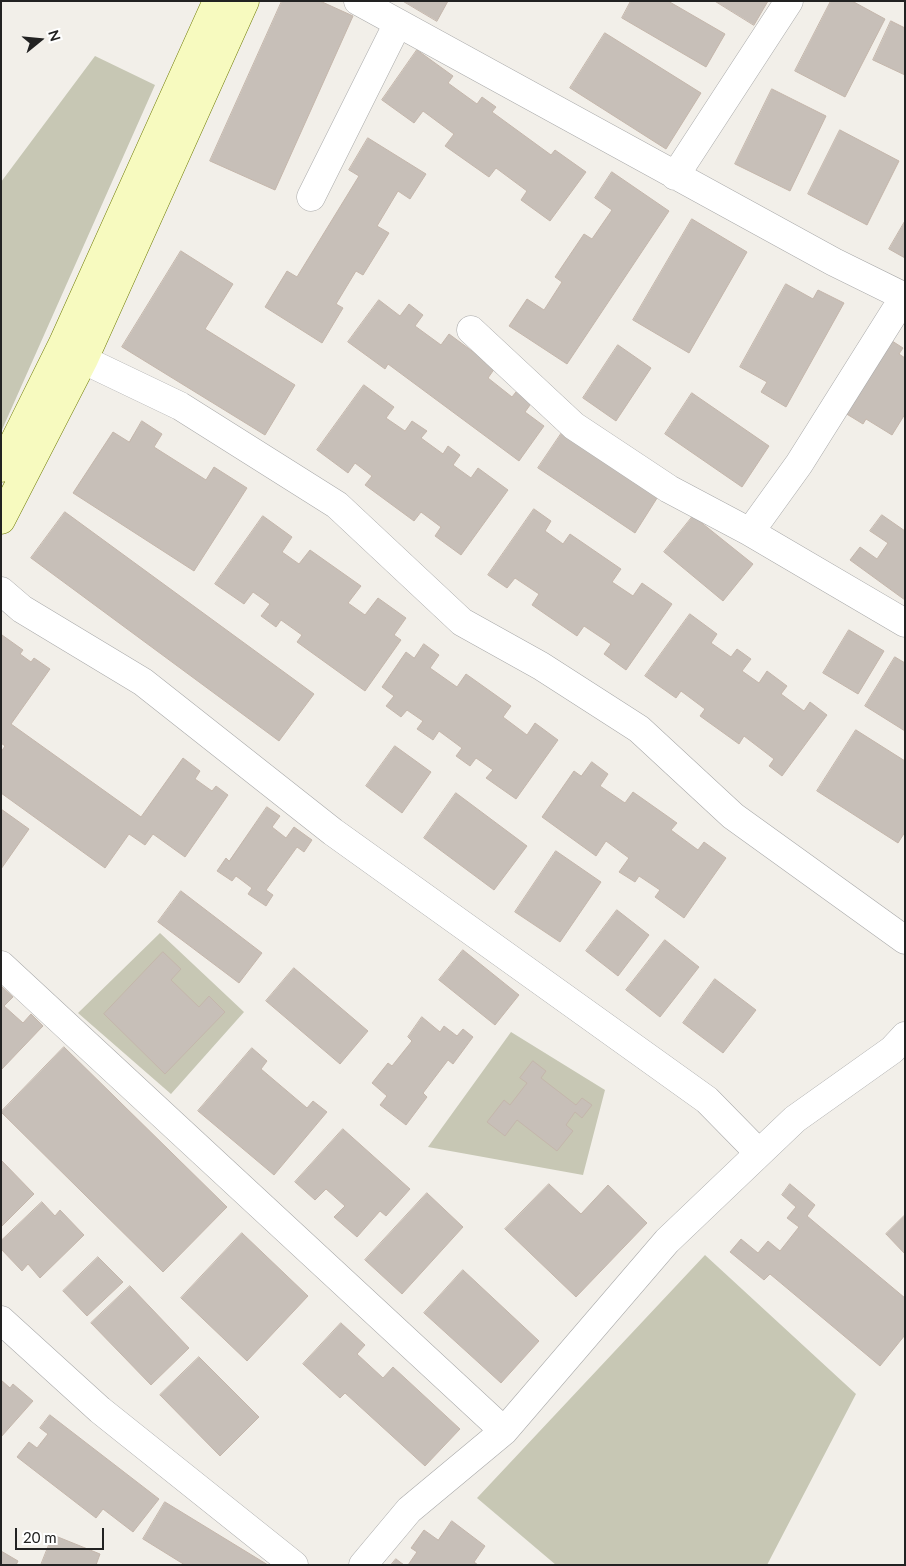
<!DOCTYPE html>
<html>
<head>
<meta charset="utf-8">
<style>
  body { margin:0 }
  #map { position:relative; width:906px; height:1566px; overflow:hidden; background:#f2efe9; font-family:Lato,sans-serif }
  canvas { display:block }
  .frame { position:absolute; inset:0; border:2px solid #222; pointer-events:none }
  .north { position:absolute; left:15px; top:15px; width:50px; height:50px; -webkit-text-stroke:4px #fff; paint-order:stroke; rotate:73deg; font-size:14px; font-weight:700; line-height:20px; text-align:center; color:#222 }
  .north::after { content:''; display:block; margin:auto; width:18px; height:22px; background:#222; clip-path:polygon(50% 0,100% 100%,50% 72%,0 100%) }
  .scale { position:absolute; left:15px; top:1528px; width:89px; height:22px; box-sizing:border-box; border:2px solid #222; border-top:0; padding-left:6px; font-size:15px; line-height:18px; white-space:nowrap; color:#222; -webkit-text-stroke:4px #fff; paint-order:stroke }
</style>
</head>
<body>
<div id="map">
<canvas width="906" height="1566"></canvas>
<div class="frame"></div>
<div class="north">N</div>
<div class="scale">20 m</div>
</div>
<script>
const context = document.querySelector('canvas').getContext('2d');
context.lineJoin = 'round';
function fill(path, color) {
  context.fillStyle = color;
  context.fill(path, 'evenodd');
}
function stroke(path, color, width, dash) {
  context.strokeStyle = color;
  context.lineWidth = width;
  context.lineCap = dash ? 'butt' : 'round';
  context.setLineDash(dash || []);
  context.stroke(path);
}
fill(new Path2D(`
  M95,56L155,85L1,432V182Z
  M160,933L244,1012L171,1094L78,1013Z
  M511,1032L605,1090L583,1175L428,1147Z
  M705,1255L856,1394L767,1565H556L477,1498Z`), '#c7c7b4');
const building = new Path2D(`
  M282,1H320L353,16L275,190L210,161Z
  M403,1H448L437,21Z
  M631,1H668L725,34L706,67L622,18Z
  M715,1H768L754,25Z
  M831,1H852L885,19L845,97L795,71Z
  M891,21L905,28V75L873,60Z
  M605,33L701,93L666,149L570,88Z
  M417,50L453,76L448,83L477,104L482,97L496,107L492,112L551,155L555,150L586,172L550,221L521,200L527,191L496,168L489,177L445,146L454,134L423,111L414,123L382,100Z
  M772,89L826,116L790,191L735,164Z
  M840,130L899,161L867,225L808,194Z
  M368,138L426,174L410,199L398,191L377,226L389,233L363,275L356,271L336,304L343,308L322,343L265,307L287,271L297,277L359,176L349,170Z
  M612,172L669,211L567,364L509,326L527,299L544,310L562,282L555,277L584,234L592,239L612,210L595,198Z
  M692,219L747,252L689,353L633,320Z
  M905,221V258L889,249Z
  M181,251L233,284L205,329L295,385L265,435L122,347Z
  M786,284L813,299L818,290L844,303L786,407L761,392L767,382L740,367Z
  M379,300L400,316L409,304L423,315L415,326L441,345L449,334L495,368L488,378L512,397L523,383L538,394L525,412L544,426L519,461L388,364L385,369L348,342Z
  M889,339L903,348L899,354L905,358V414L892,435L866,419L863,424L845,413Z
  M618,345L651,368L616,421L583,398Z
  M364,385L394,407L386,418L405,431L412,421L427,431L421,438L443,454L448,446L460,455L453,465L471,478L478,468L508,490L461,555L435,536L441,527L421,512L414,521L365,485L372,476L355,463L348,473L317,450Z
  M692,393L769,446L742,487L665,434Z
  M142,421L162,434L154,447L206,480L214,467L247,488L194,571L73,493L113,432L129,442Z
  M563,431L659,495L635,533L538,468Z
  M534,509L551,521L545,531L563,544L570,534L621,569L612,582L633,596L642,583L672,604L626,670L604,654L611,644L584,626L577,636L532,605L539,594L515,578L507,588L488,575Z
  M65,512L314,694L279,741L31,558Z
  M882,515L905,531V600L850,560L860,547L877,559L888,543L870,531Z
  M263,516L292,537L282,552L299,564L310,550L361,586L348,603L365,615L378,598L406,618L394,635L401,640L365,691L297,642L302,635L281,620L276,627L261,616L270,604L253,592L244,604L215,584Z
  M693,516L753,564L723,601L664,552Z
  M690,614L717,634L711,643L731,657L737,649L751,659L742,671L759,683L767,671L787,686L781,694L804,711L810,702L827,715L782,776L769,766L774,759L744,736L739,744L700,716L705,709L681,691L676,698L645,676Z
  M849,630L884,651L858,694L823,673Z
  M2,635L23,650L20,654L31,662L34,658L50,669L11,724L141,817L183,758L200,771L195,779L212,791L216,786L228,795L185,857L153,834L145,845L129,834L105,868L1,793V752L5,746L1,743Z
  M424,644L439,655L430,668L457,687L466,674L511,706L503,717L527,735L535,723L558,740L516,799L486,778L493,770L476,758L470,766L456,756L462,748L439,731L433,740L417,729L423,721L407,710L401,717L386,706L394,696L382,687L406,652L414,658Z
  M895,657L905,663V731L865,706Z
  M856,730L905,761V832L898,843L817,791Z
  M395,746L431,772L402,813L366,786Z
  M592,762L608,774L600,786L625,803L633,792L677,823L671,830L698,850L704,842L726,858L684,918L655,897L660,890L639,876L635,882L619,872L629,858L606,841L596,856L542,817L574,771L581,776Z
  M456,793L527,846L494,890L424,838Z
  M267,807L280,816L272,827L286,838L294,827L312,840L304,852L297,847L266,890L273,895L266,906L248,894L252,888L236,876L232,881L217,871L226,858L229,861Z
  M1,809L29,829L1,869Z
  M556,851L601,882L560,942L515,912Z
  M181,891L262,953L239,983L158,922Z
  M617,910L649,935L618,976L586,951Z
  M665,940L699,967L660,1017L626,990Z
  M463,950L519,995L495,1025L439,980Z
  M163,952L181,969L171,980L199,1007L209,996L225,1012L165,1074L104,1014Z
  M294,968L368,1031L340,1064L266,1001Z
  M715,979L756,1010L723,1053L683,1023Z
  M1,986L13,997L4,1006L23,1023L31,1014L43,1026L1,1070Z
  M422,1017L440,1032L444,1026L457,1036L463,1029L473,1037L453,1064L448,1060L423,1093L427,1097L406,1125L380,1105L387,1096L372,1083L388,1063L392,1066L412,1041L408,1037Z
  M64,1047L227,1207L163,1272L1,1112Z
  M252,1048L267,1061L261,1069L307,1108L313,1101L327,1112L274,1175L198,1111Z
  M533,1061L546,1071L541,1078L576,1105L582,1098L592,1105L582,1118L575,1112L566,1125L573,1131L557,1151L517,1120L505,1136L487,1122L504,1100L510,1105L527,1083L520,1078Z
  M343,1129L410,1189L386,1216L380,1211L357,1237L334,1217L345,1206L326,1189L315,1200L295,1182Z
  M1,1160L34,1194L1,1227Z
  M549,1184L581,1214L608,1185L647,1223L576,1297L505,1229Z
  M790,1184L815,1205L807,1216L905,1298V1335L880,1366L770,1274L764,1280L730,1252L741,1239L758,1253L768,1241L780,1251L799,1227L787,1218L796,1207L782,1195Z
  M427,1193L463,1227L402,1294L365,1260Z
  M42,1202L55,1216L60,1210L84,1235L40,1278L28,1264L22,1271L1,1249V1241Z
  M905,1215V1254L886,1234Z
  M242,1233L308,1296L247,1361L181,1298Z
  M98,1257L123,1282L87,1316L63,1291Z
  M463,1270L539,1341L501,1383L424,1313Z
  M130,1286L189,1348L151,1385L91,1323Z
  M341,1323L365,1345L357,1354L383,1378L393,1367L460,1429L425,1466L345,1393L340,1398L303,1364Z
  M199,1357L259,1417L220,1456L160,1395Z
  M1,1380L10,1388L13,1384L33,1401L1,1437Z
  M50,1415L159,1499L133,1532L103,1509L96,1518L17,1457L29,1442L37,1448L48,1434L40,1428Z
  M165,1502L268,1565H185L143,1539Z
  M452,1521L485,1546L474,1562L478,1565H408L417,1552L411,1548L424,1530L438,1540Z
  M53,1535L100,1554L96,1565H41Z
  M1,1551L18,1561L16,1565H1Z
  M396,1559L404,1565H391Z`);
fill(building, '#c7bfb8');
stroke(building, '#c4b6ab', 1);
const street = new Path2D(`
  M358,1L834,262L905,297
  M675,176L789,1
  M311,197L398,23
  M471,330L574,426L669,489L750,532L905,623
  M63,350L180,406L337,505L462,622L541,666L639,729L733,816L905,940
  M750,532L799,464L904,297
  M1,591L22,609L143,682L333,832L707,1100L759,1153
  M1,965L504,1431
  M1,1320L100,1410L294,1565
  M363,1565L409,1510L504,1431L667,1241L795,1119L892,1050L905,1036`);
const secondary = new Path2D(`
  M1,468L63,343L217,1
  M1,520L84,359L245,1`);
stroke(street, '#a9a9a9', 29);
stroke(secondary, '#707d05', 29);
stroke(street, '#fff', 28);
stroke(secondary, '#f7fabf', 28);
</script>
</body>
</html>
